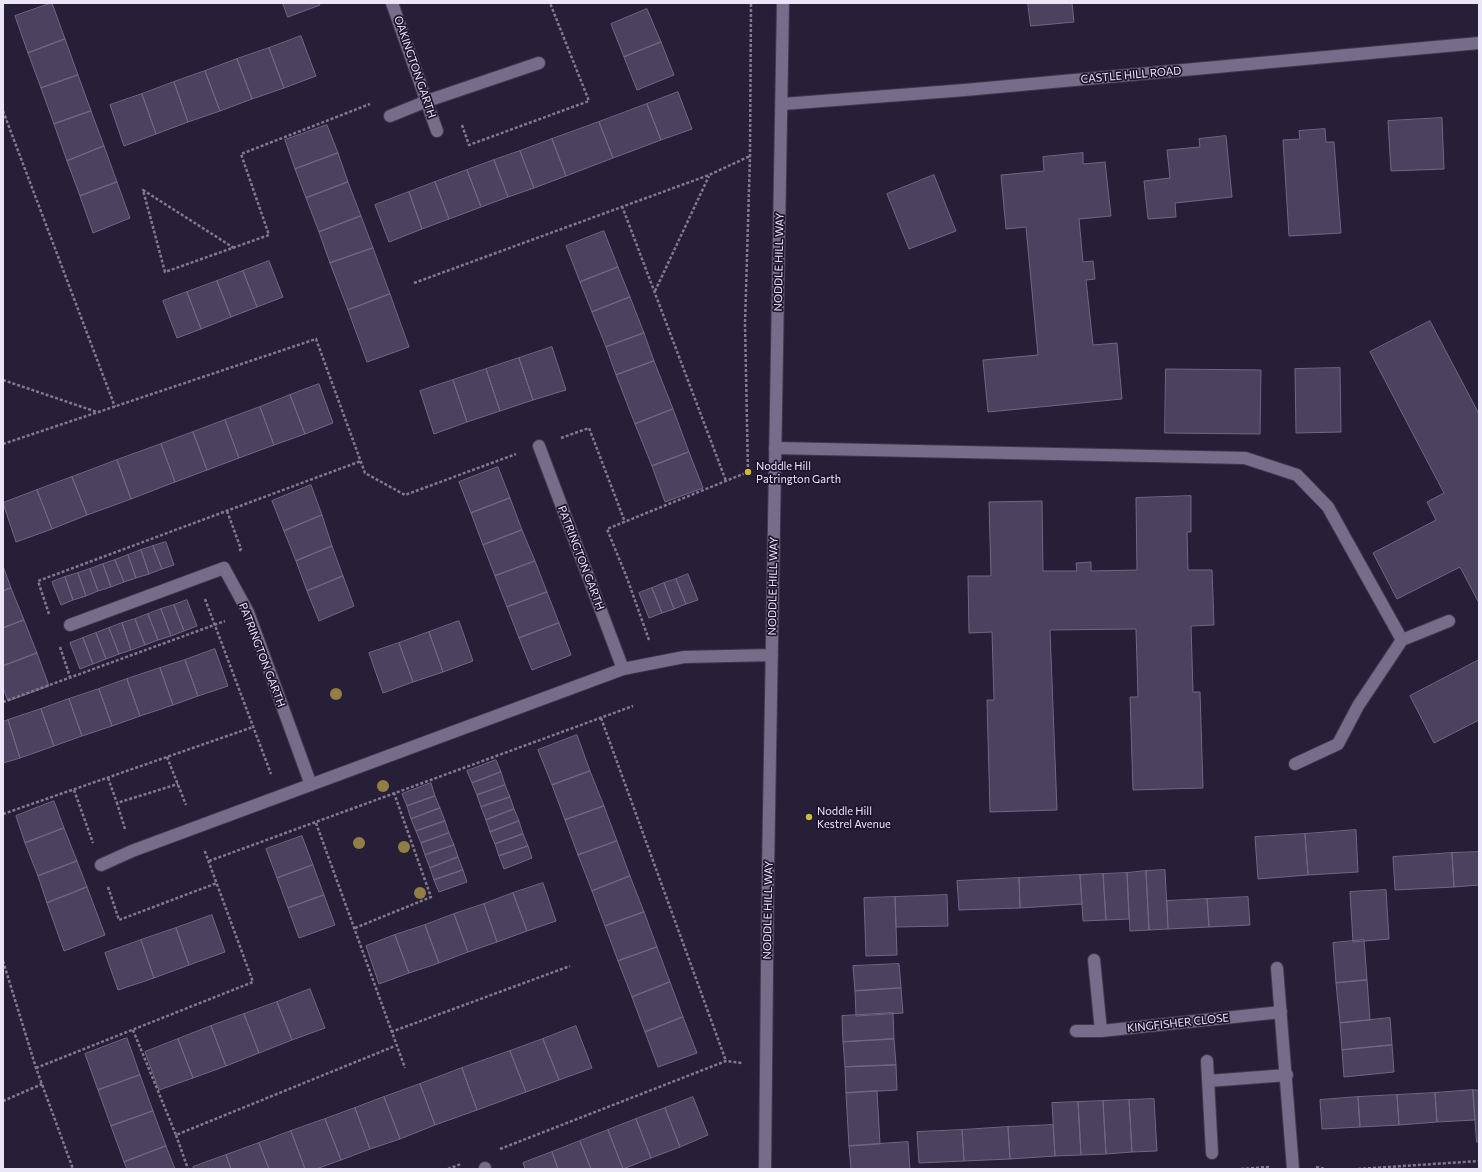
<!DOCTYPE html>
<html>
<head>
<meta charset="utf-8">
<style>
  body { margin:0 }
  #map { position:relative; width:1482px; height:1172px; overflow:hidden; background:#271f38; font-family:Commissioner,sans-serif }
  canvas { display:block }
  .frame { position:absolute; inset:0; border:4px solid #eae5f7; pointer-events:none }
</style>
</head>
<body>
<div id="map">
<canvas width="1482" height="1172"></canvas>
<div class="frame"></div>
</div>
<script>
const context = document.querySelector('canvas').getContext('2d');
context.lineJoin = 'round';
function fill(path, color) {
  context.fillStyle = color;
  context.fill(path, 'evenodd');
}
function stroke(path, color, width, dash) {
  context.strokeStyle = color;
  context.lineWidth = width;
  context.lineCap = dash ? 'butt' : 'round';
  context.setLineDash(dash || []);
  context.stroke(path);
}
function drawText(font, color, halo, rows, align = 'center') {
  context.font = font + ' Commissioner,sans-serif';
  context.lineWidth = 3.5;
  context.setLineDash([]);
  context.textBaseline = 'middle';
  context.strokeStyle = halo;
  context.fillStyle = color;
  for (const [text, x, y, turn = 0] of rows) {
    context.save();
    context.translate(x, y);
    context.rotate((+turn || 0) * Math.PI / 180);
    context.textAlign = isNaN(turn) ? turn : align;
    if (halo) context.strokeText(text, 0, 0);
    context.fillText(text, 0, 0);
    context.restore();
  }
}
const building = new Path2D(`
  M52,3L65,39L28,53L15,16Z
  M283,3H319L320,5L288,17Z
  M1028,3H1072L1074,22L1031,26Z
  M647,9L661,42L624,57L611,24Z
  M301,36L316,76L284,88L269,48Z
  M65,39L78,75L41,88L28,53Z
  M661,42L674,75L637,90L624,57Z
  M269,48L284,88L252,99L237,59Z
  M237,59L252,99L220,111L205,71Z
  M205,71L220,111L188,122L174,82Z
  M78,75L91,111L54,124L41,88Z
  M174,82L188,122L156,134L142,94Z
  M678,92L692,129L661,140L647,104Z
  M142,94L156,134L124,146L110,105Z
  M647,104L661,140L613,158L599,122Z
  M91,111L104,146L67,161L54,124Z
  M1442,118L1444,169L1391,171L1388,121Z
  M599,122L613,158L566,176L552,139Z
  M327,125L338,153L295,169L285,140Z
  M1325,129L1326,142H1334L1341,233L1289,236L1283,140L1300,139L1299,131Z
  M1226,136L1232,197L1175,203L1176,217L1148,219L1144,181L1170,178L1167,150L1200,147L1199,139Z
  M552,139L566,176L534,188L520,151Z
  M104,146L117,182L80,196L67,161Z
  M520,151L534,188L508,197L494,160Z
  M338,153L348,182L306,198L295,169Z
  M1083,153V164L1105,162L1111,216L1079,219L1083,262L1093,261L1095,279L1086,280L1093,345L1117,343L1122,399L988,412L983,360L1038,355L1026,227L1006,229L1001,175L1044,171L1043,157Z
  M494,160L508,197L481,207L467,170Z
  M467,170L481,207L449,219L435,182Z
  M934,175L956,231L909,249L887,194Z
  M117,182L130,218L93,233L80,196Z
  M348,182L361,216L319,232L306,198Z
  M435,182L449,219L422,229L409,192Z
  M409,192L422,229L389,242L375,205Z
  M361,216L373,248L330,263L319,232Z
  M604,231L618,267L580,282L566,246Z
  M373,248L390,294L348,310L330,263Z
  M269,261L283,297L257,307L243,271Z
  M618,267L630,297L592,312L580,282Z
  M243,271L257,307L231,317L217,281Z
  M217,281L231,317L201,329L187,292Z
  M187,292L201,329L177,338L163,301Z
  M390,294L409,347L367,362L348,310Z
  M630,297L644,333L606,347L592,312Z
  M1430,321L1479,414V603L1460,567L1397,599L1373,553L1436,520L1427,502L1444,493L1370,352Z
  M644,333L654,361L616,375L606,347Z
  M552,347L566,390L533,400L519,358Z
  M519,358L533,400L500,411L486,369Z
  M654,361L673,409L635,424L616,375Z
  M1340,368L1341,432L1296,433L1295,369Z
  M486,369L500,411L467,422L453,380Z
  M1166,369L1261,370L1260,434L1165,433Z
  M453,380L467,422L434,434L420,391Z
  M319,384L333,423L305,434L290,395Z
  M290,395L305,434L274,445L260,407Z
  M260,407L274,445L239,458L225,420Z
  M673,409L689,452L652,466L635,424Z
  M225,420L239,458L207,470L193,432Z
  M193,432L207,470L175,482L161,444Z
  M161,444L175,482L131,499L117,460Z
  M689,452L703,488L665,502L652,466Z
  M117,460L131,499L87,515L72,477Z
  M498,467L510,498L471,513L459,482Z
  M72,477L87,515L52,529L37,490Z
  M311,485L322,515L284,531L272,501Z
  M37,490L52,529L16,542L3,503Z
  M1191,496V532H1187L1188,570H1212L1214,625L1191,626L1193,692H1200L1203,788L1133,790L1130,697H1138L1136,629L1050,630L1057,810L990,812L987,700H994L992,632L969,633L968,576H991L989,502L1042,501L1043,571H1077L1076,563L1091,562V571L1137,570L1136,498Z
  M510,498L522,530L483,545L471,513Z
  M322,515L332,546L296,561L284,531Z
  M522,530L535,561L495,576L483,545Z
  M166,542L174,565L162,569L153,546Z
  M153,546L162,569L149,574L141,550Z
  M332,546L343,576L307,591L296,561Z
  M141,550L149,574L136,578L128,555Z
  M128,555L136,578L124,582L115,560Z
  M115,560L124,582L111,587L103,564Z
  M535,561L547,592L507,607L495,576Z
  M103,564L111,587L98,591L90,569Z
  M3,566L11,588L3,591Z
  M90,569L98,591L86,596L78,573Z
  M78,573L86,596L73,600L65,577Z
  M688,574L698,600L686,604L676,579Z
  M343,576L354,606L319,621L307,591Z
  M65,577L73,600L61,605L52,582Z
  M676,579L686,604L674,609L664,583Z
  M664,583L674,609L662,613L652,588Z
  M11,588L24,620L3,628V591Z
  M652,588L662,613L649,618L639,593Z
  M547,592L559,623L519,638L507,607Z
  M187,600L197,626L184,631L174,605Z
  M174,605L184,631L171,636L161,609Z
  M161,609L171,636L158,640L148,614Z
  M148,614L158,640L145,645L135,619Z
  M135,619L145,645L131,650L122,623Z
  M24,620L37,653L3,666V628Z
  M459,621L473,661L443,672L429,632Z
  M122,623L131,650L119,654L109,628Z
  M559,623L571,655L532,670L519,638Z
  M109,628L119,654L106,659L96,633Z
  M429,632L443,672L413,682L399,643Z
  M96,633L106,659L93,664L83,638Z
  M83,638L93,664L80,669L70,643Z
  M399,643L413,682L383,693L369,653Z
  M215,649L228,686L198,696L185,660Z
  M37,653L49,686L8,701L3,688V666Z
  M185,660L198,696L173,705L160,668Z
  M1479,660V720L1434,743L1410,696Z
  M160,668L173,705L140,716L127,679Z
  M127,679L140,716L112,726L99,689Z
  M99,689L112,726L82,736L69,699Z
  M69,699L82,736L54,746L41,709Z
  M41,709L54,746L20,758L8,720Z
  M8,720L20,758L3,763V722Z
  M577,735L590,771L552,785L538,750Z
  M496,760L501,772L472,783L467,771Z
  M590,771L604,806L565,820L552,785Z
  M501,772L505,785L477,795L472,783Z
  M431,783L435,796L407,806L402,794Z
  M505,785L510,797L481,807L477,795Z
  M435,796L440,808L411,819L407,806Z
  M510,797L514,809L486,820L481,807Z
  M54,801L64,828L25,843L16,816Z
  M604,806L617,841L578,855L565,820Z
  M440,808L445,821L416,831L411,819Z
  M514,809L519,821L490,832L486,820Z
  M445,821L449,833L421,843L416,831Z
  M519,821L523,834L495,844L490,832Z
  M64,828L77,861L38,876L25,843Z
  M1356,830L1358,872L1308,875L1305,834Z
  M449,833L454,845L425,855L421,843Z
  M523,834L528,846L499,856L495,844Z
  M1305,834L1308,875L1258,879L1255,837Z
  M302,836L313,865L277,878L266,849Z
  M617,841L630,876L592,891L578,855Z
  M454,845L458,857L430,868L425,855Z
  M528,846L532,858L504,869L499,856Z
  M1479,852V885L1454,887L1452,853Z
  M1452,853L1454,887L1395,890L1393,857Z
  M458,857L463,870L434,880L430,868Z
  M77,861L87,887L47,903L38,876Z
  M313,865L324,895L288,908L277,878Z
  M463,870L467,882L439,892L434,880Z
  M1165,870L1168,929L1149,930L1146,871Z
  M1146,871L1149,930L1130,931L1127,873Z
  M1127,873L1129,919L1106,920L1103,874Z
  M1103,874L1106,920L1083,921L1080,875Z
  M1080,875L1082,904L1020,908L1019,878Z
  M630,876L644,912L605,926L592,891Z
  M1019,878L1020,908L959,910L957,881Z
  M543,883L556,921L527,931L513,893Z
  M87,887L105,935L64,951L47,903Z
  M1386,890L1389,939L1353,942L1350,892Z
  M513,893L527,931L497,942L484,904Z
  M324,895L335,925L299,938L288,908Z
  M947,895L948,926L896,927L895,897Z
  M895,897L897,955L866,956L864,898Z
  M1248,897L1250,925L1209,927L1207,899Z
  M1207,899L1209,927L1168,929L1167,901Z
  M484,904L497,942L468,952L454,914Z
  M644,912L657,947L618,961L605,926Z
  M454,914L468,952L439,963L425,925Z
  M212,915L225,952L189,965L176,928Z
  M425,925L439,963L409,973L395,935Z
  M176,928L189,965L154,978L141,940Z
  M395,935L409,973L379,984L366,946Z
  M141,940L154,978L118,990L105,953Z
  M1364,940L1367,980L1336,983L1333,943Z
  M657,947L670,982L632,997L618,961Z
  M899,964L901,988L855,991L853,966Z
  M1367,980L1370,1020L1340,1023L1336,983Z
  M670,982L683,1017L645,1032L632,997Z
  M901,988L903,1013L856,1016L855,991Z
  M310,989L325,1028L292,1040L277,1002Z
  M277,1002L292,1040L259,1053L244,1014Z
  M893,1013L894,1039L843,1042L842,1016Z
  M244,1014L259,1053L226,1066L211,1026Z
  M683,1017L697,1053L658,1067L645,1032Z
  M1390,1018L1392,1045L1342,1050L1340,1023Z
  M211,1026L226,1066L193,1078L178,1039Z
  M576,1026L592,1068L559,1080L543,1039Z
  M127,1038L140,1075L98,1090L85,1054Z
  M178,1039L193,1078L159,1090L145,1052Z
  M543,1039L559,1080L526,1092L510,1051Z
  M894,1039L896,1065L845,1067L843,1042Z
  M1392,1045L1394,1072L1344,1077L1342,1050Z
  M510,1051L526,1092L477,1110L462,1068Z
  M896,1065L897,1090L846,1093L845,1067Z
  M462,1068L477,1110L435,1125L420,1084Z
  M140,1075L153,1111L111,1126L98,1090Z
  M420,1084L435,1125L400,1139L384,1097Z
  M1473,1090L1475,1120L1437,1122L1435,1093Z
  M1473,1090H1479V1142H1477Z
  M877,1091L880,1144L849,1146L846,1093Z
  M1435,1093L1437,1122L1399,1125L1397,1095Z
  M1397,1095L1399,1125L1360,1127L1358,1097Z
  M384,1097L400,1139L370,1149L355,1108Z
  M693,1097L708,1135L680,1147L665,1108Z
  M1358,1097L1360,1127L1322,1129L1320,1100Z
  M1154,1099L1157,1151L1132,1152L1129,1100Z
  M1129,1100L1132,1152L1106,1154L1103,1101Z
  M1103,1101L1106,1154L1081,1155L1078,1102Z
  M1078,1102L1081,1155L1055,1156L1052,1103Z
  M355,1108L370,1149L341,1160L325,1119Z
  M665,1108L680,1147L651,1158L636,1119Z
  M153,1111L166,1146L124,1162L111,1126Z
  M325,1119L341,1160L316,1169H305L291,1131Z
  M636,1119L651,1158L623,1169L608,1130Z
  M1053,1125L1055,1156L1010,1159L1008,1127Z
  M1008,1127L1010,1159L964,1161L962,1130Z
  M608,1130L623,1169H591L580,1141Z
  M962,1130L964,1161L919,1163L917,1132Z
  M291,1131L305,1169H269L259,1143Z
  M580,1141L591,1169H558L552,1152Z
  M908,1142L910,1169H851L849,1146Z
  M259,1143L269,1169H231L226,1155Z
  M166,1146L175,1169H127L124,1162Z
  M552,1152L558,1169H525L523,1163Z
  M226,1155L231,1169H194L193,1167Z`);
fill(building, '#4a425e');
stroke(building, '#706785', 1);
const lane = new Path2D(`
  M390,116L427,101L539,63
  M775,448L1245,458L1297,475L1328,507L1402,640
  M1295,764L1338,744L1358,706L1402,640L1449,621
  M1094,960L1101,1031
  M1207,1061L1212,1153
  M1208,1081L1287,1075`);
const street = new Path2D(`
  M392,3L437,131
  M783,104L965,90L1479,43
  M539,446L623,669
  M70,625L224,568L248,612L311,785
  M101,865L132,851L623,669L684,657L772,655
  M1277,968L1293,1169
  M1076,1031H1101L1281,1012
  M485,1168V1169
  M765,1169L768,870L783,3`);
stroke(lane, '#41394f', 14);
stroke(street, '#41394f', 14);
stroke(new Path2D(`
  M3,111L115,407
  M462,125L469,145L589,101L550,3
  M622,206L726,481
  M234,248L143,190L165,272L269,235L241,154L370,104
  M414,283L709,175L750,156
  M655,291L709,176
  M3,380L97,412
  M561,438L589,428L625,522
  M3,444L316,339L365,473L405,495L516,454
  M748,472L745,324L750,156L751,3
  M227,511L241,549L239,551
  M205,599L271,774
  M49,614L38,581L361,461
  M649,640L627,578L607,529L748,472
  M60,647L70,677
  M3,702L225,621
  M601,718L726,1061
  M167,757L186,805
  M108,778L117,803
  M74,790L93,843
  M3,814L253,727
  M316,823L405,1068
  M125,829L117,803L178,784
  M209,861L633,706
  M108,887L119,920L217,883
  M355,928L431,897L394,793
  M3,961L36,1068L73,1169
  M133,1030L176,1135L395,1046
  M391,1032L570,966
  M36,1068L253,982L204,849
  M3,1101L42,1084
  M176,1135L188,1169
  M500,1149L726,1061L742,1063
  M1316,1167L1325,1169
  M448,1169L461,1164
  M1241,1169L1269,1167
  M1358,1169L1479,1161`), '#807a8f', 2.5, [3, 2]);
stroke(lane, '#766d8b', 12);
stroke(street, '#766d8b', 12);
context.fillStyle = '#917e42';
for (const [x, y] of [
  [336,694],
  [383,786],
  [359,843],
  [404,847],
  [420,893]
]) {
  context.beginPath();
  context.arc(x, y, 6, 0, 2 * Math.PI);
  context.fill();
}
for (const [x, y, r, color] of [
  [748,472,4,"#d1b736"],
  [809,817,4,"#d1b736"]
]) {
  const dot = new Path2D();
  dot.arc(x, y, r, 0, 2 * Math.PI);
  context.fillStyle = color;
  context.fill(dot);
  stroke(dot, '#1e152e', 1.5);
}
drawText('11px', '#eae5f7', '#1e152e', [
  ["OAKINGTON GARTH",415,67,71],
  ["CASTLE HILL ROAD",1131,75,-5],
  ["NODDLE HILL WAY",779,262,-89],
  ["PATRINGTON GARTH",581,558,69],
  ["NODDLE HILL WAY",773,586,-89],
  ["PATRINGTON GARTH",262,655,69],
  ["NODDLE HILL WAY",768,910,-89],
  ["KINGFISHER CLOSE",1178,1023,-6]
]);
drawText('11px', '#eae5f7', '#1e152e', [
  ["Noddle Hill",756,466],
  ["Patrington Garth",756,479],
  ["Noddle Hill",817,811],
  ["Kestrel Avenue",817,824]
], 'left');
</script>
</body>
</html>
